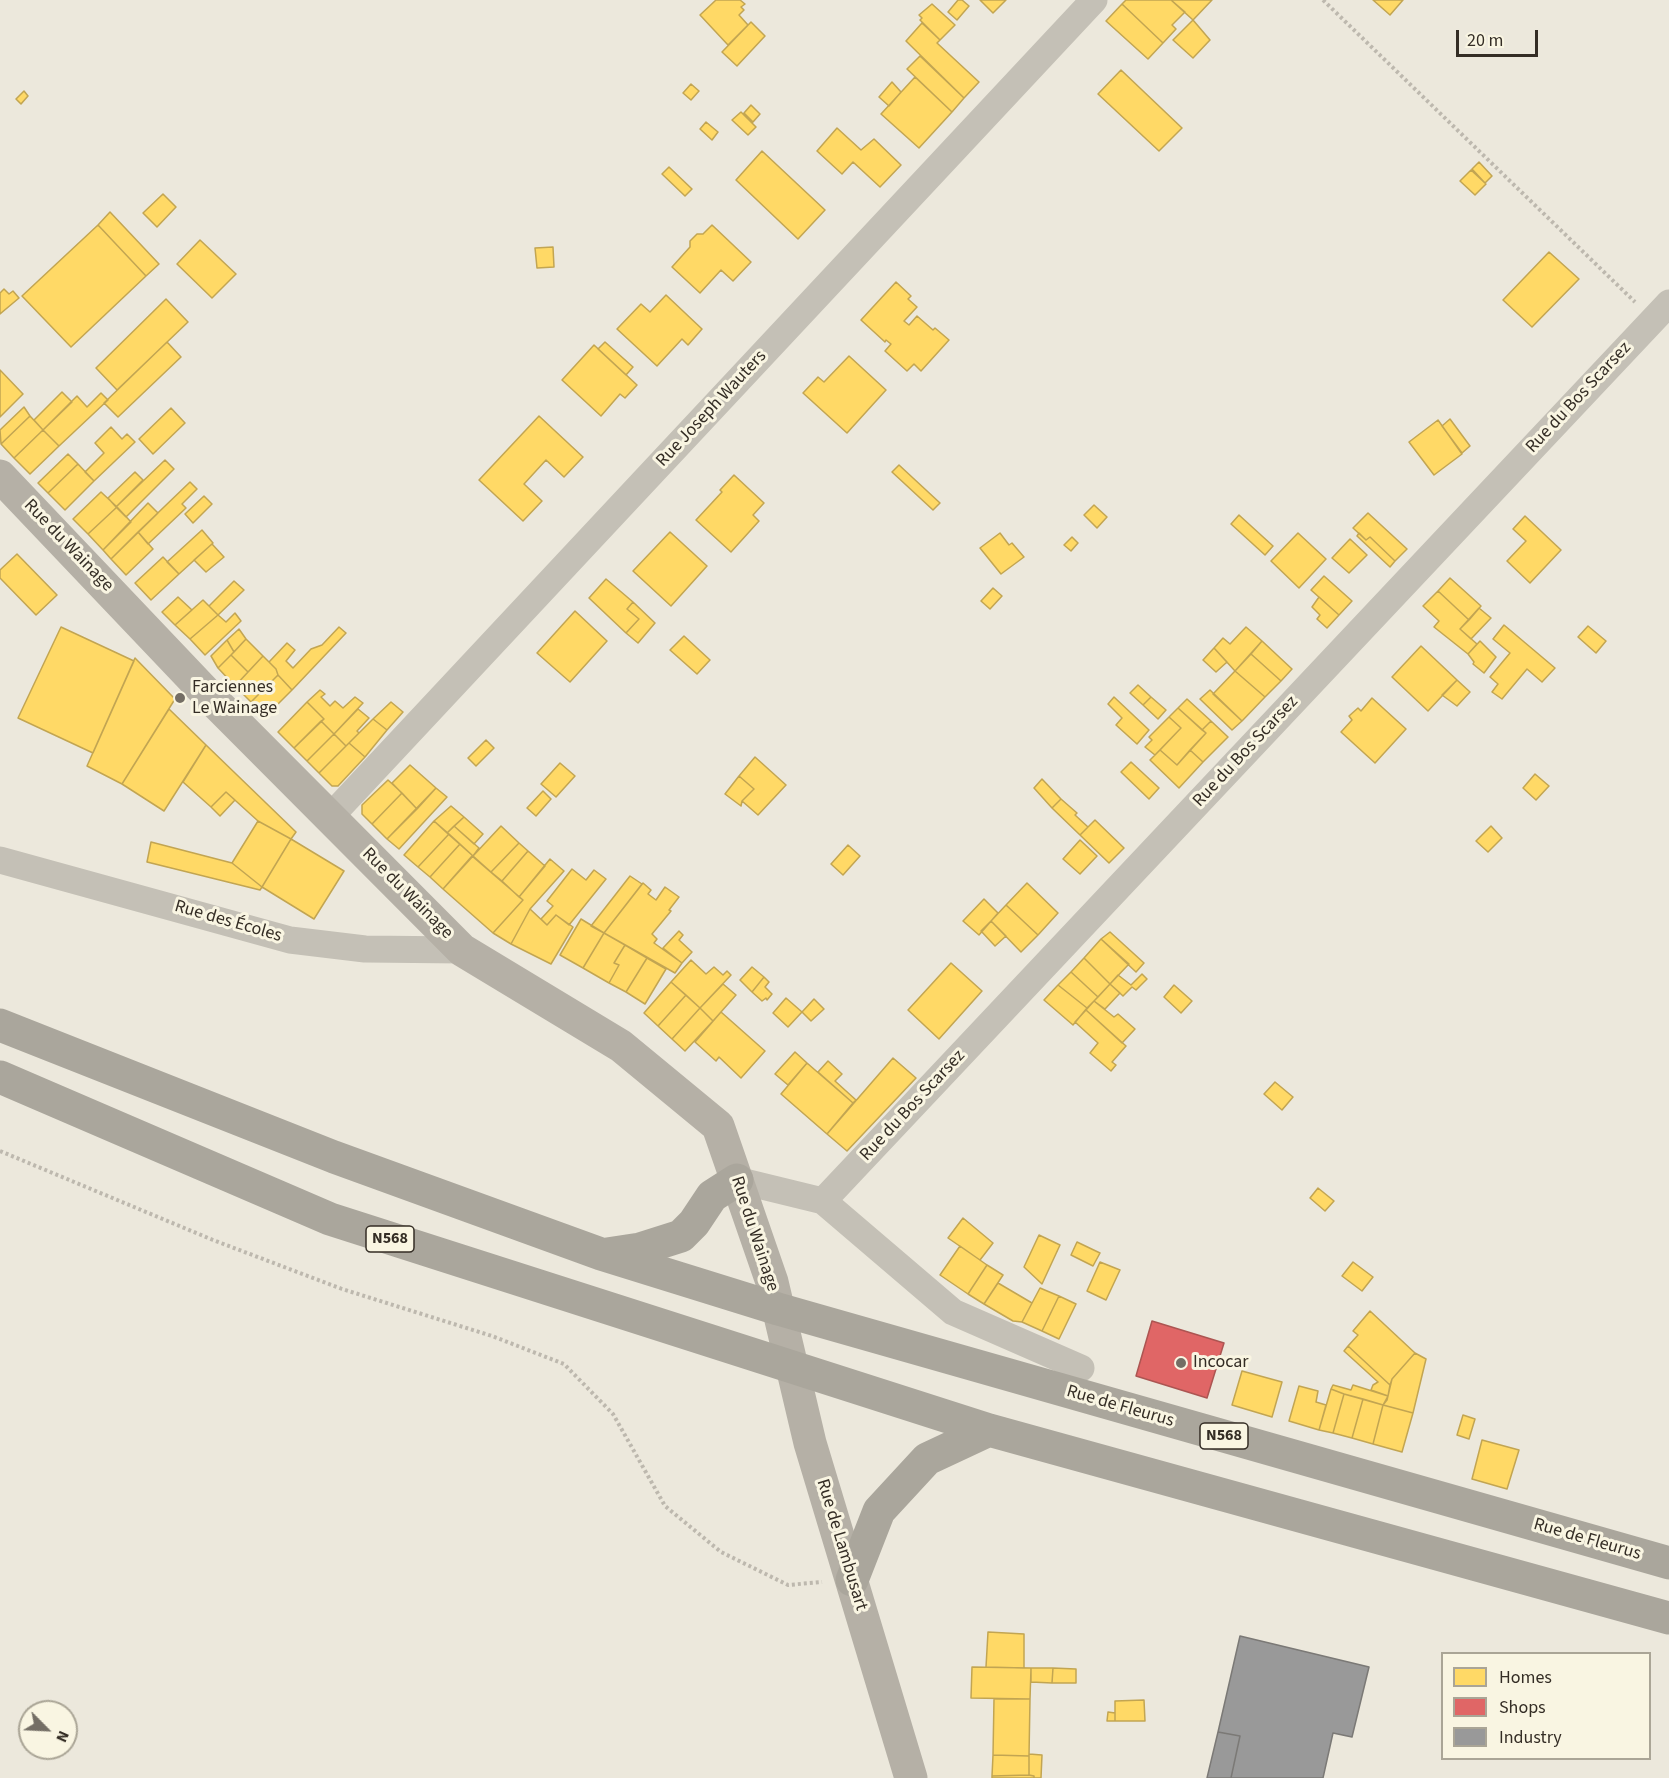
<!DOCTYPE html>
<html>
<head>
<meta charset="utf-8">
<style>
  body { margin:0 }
  #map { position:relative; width:1669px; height:1778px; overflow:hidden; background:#ece8dc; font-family:"Source Sans 3",sans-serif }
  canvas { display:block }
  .legend { position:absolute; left:1441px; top:1652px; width:210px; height:108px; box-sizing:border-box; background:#f9f5e2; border:2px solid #aaa596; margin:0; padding:8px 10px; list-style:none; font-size:18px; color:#342d25 }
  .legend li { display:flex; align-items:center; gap:12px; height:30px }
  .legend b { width:30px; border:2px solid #aaa596 }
  .north { position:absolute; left:18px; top:1700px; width:60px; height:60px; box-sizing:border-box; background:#f9f5e2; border:2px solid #aaa596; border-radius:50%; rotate:114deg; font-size:16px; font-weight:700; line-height:24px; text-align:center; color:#342d25 }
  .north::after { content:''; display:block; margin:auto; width:21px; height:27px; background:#746e65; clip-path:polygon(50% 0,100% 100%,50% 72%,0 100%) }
  .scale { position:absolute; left:1456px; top:30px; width:82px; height:27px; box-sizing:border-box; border:3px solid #342d25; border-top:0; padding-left:8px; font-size:18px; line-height:21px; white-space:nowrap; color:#342d25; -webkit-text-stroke:4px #f9f5e2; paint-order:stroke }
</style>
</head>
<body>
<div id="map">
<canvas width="1669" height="1778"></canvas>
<ul class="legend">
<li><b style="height:16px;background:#ffd966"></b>Homes</li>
<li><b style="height:16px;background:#e06666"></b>Shops</li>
<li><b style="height:16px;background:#999"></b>Industry</li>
</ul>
<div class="north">N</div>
<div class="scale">20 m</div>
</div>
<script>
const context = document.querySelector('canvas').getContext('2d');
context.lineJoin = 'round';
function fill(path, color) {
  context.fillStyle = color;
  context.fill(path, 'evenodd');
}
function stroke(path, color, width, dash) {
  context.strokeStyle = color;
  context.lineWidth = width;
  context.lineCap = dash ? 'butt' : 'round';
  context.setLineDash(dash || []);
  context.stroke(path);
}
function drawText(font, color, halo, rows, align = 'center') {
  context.font = font + ' "Source Sans 3",sans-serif';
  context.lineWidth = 6;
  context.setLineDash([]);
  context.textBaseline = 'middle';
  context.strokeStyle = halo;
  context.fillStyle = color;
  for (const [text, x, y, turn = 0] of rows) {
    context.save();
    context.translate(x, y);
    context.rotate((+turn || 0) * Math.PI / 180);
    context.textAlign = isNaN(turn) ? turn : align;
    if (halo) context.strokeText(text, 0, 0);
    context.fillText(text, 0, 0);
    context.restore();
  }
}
const homes = new Path2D(`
  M716,0H740L745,4L741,7L744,10L739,15L748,25L728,45L700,15Z
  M958,0H962L969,6L957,20L948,12Z
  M980,0H1006L993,13Z
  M1126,0H1171L1185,12L1172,25L1176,29L1163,43L1122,4Z
  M1171,0H1212L1193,20Z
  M1373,0H1403L1390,15Z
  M932,4L955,25L940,40L920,20L922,18L919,15Z
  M1122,4L1163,43L1148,59L1106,21Z
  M1193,20L1210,40L1193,58L1173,40Z
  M751,22L765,36L737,66L722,52Z
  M922,23L940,40L937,43L979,82L964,98L906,41Z
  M920,56L964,98L952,112L907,69Z
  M1121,70L1182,128L1159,151L1098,94Z
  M915,77L952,112L919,148L881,114Z
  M892,82L901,92L889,106L879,97Z
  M691,84L699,91L691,100L683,93Z
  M24,91L28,96L21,104L16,99Z
  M751,105L760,114L753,122L744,113Z
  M741,112L756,127L748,135L732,120Z
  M706,122L718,132L712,140L700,129Z
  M837,128L861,150L874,139L901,165L880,187L853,162L842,174L817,151Z
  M762,151L825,210L798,239L736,180Z
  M1479,162L1492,176L1485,183L1472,169Z
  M669,167L692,189L685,196L662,174Z
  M1471,170L1486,184L1475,195L1460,181Z
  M163,194L176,207L157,227L143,213Z
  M110,212L159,264L146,276L98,225Z
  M98,225L146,276L71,347L22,296Z
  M712,225L751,262L733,281L721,270L700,293L672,267L690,247V241L697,234H703Z
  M200,240L236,274L212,298L177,264Z
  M553,247L554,267L537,268L535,248Z
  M1549,252L1579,279L1532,327L1503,300Z
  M896,282L911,296L908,299L917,307L904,321L909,325L917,316L933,330L935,328L949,340L921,371L914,364L907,371L885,351L891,344L886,340L885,342L861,320Z
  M4,289L9,294L13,291L19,298L0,314V293Z
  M666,295L702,329L688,345L682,339L657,366L617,329L641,304L650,312Z
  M166,299L188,322L117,390L96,368Z
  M167,342L181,357L118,417L104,403Z
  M605,342L633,367L626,375L598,349Z
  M594,345L637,385L625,398L620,394L601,416L562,380Z
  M849,356L886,390L847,433L803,393L818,377L824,382Z
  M0,370L23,394L0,417Z
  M62,392L72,402L43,430L34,420Z
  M101,393L108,400L59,446L43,430L77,396L87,407Z
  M24,407L30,416L1,444L0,430Z
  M171,408L185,423L153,454L139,439Z
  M30,416L43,430L14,458L1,444Z
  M539,416L583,457L564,477L546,460L524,484L542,501L523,521L479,480Z
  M1450,419L1470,446L1462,453L1442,426Z
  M1438,420L1462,454L1434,475L1409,442Z
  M111,427L122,439L127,434L135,442L94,481L85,472L104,453L95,443Z
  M43,430L59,446L30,474L14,458Z
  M68,454L78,464L48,493L38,483Z
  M165,460L174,469L126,517L116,507Z
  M78,464L94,481L65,510L48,493Z
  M899,465L940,503L933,510L892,472Z
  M135,472L143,480L116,507L108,498Z
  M734,475L764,503L753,515L759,521L731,552L696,520L722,492L720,490Z
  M190,482L197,489L182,504L186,508L148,544L138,532Z
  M101,492L117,507L88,534L73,519Z
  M204,496L212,504L193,523L185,514Z
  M148,503L158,513L111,559L103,550Z
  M1094,505L1107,517L1097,528L1084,515Z
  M117,507L131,522L103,550L88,534Z
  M1368,513L1407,549L1395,561L1370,537L1366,540L1353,528Z
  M1239,515L1273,546L1265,555L1231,524Z
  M1525,516L1561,550L1530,583L1507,561L1526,541L1513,529Z
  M202,530L213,543L179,574L167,562Z
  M138,532L153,549L126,575L111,559Z
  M670,532L707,566L671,606L633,571Z
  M1000,533L1009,545L1012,543L1024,557L1001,574L980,548Z
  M1298,533L1326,559L1299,588L1271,561Z
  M1359,533L1366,540L1370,537L1395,561L1390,567L1357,536Z
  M1072,537L1078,543L1071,551L1064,545Z
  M1350,539L1367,555L1349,573L1332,558Z
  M212,544L224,557L206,572L194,560Z
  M17,554L57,595L36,615L0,578V570Z
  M163,557L179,574L151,600L135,583Z
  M1324,576L1352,601L1339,615L1311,590Z
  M1450,578L1481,606L1469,620L1438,591Z
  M606,579L633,602L627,609L639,619L626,633L589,598Z
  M234,581L244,590L218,615L209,606Z
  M993,588L1002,596L990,609L981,601Z
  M1438,591L1469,620L1460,629L1477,644L1468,654L1434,627L1439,621L1423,606Z
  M178,597L192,610L175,625L162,612Z
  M1319,597L1339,615L1327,628L1317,619L1320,615L1312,607Z
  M203,600L218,615L190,639L175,625Z
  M633,602L655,623L638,643L626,633L639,619L627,609Z
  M1479,608L1491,618L1471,639L1460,629Z
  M575,611L607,641L570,682L537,653Z
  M235,613L241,621L205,655L190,639L218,615L226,622Z
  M1504,625L1555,668L1542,682L1527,669L1502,699L1492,692L1498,684L1490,677L1510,653L1493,639Z
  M1588,626L1606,641L1596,653L1578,637Z
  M61,627L134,661L93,753L18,718Z
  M339,627L346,633L292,690L278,675L276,669L269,662L287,643L295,650L286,661L293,668L311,649L322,645Z
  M1246,627L1262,641L1235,671L1214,648L1223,638L1230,644Z
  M239,629L246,639L234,652L227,640Z
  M684,636L710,660L697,674L670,650Z
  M246,639L263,656L248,672L231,655Z
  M227,640L234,652L218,668L211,656Z
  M1262,641L1292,669L1281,681L1251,654Z
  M1480,641L1496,657L1484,673L1473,664L1474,662L1468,654Z
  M1421,646L1457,680L1428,711L1392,677Z
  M1214,648L1227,662L1216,672L1203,660Z
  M1251,654L1281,681L1265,697L1235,671Z
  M231,655L248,672L235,686L218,668Z
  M263,656L276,669L278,675L251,702L235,686Z
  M135,658L175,699L122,784L87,766Z
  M1235,671L1265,697L1242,721L1213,694Z
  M278,675L292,690L265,717L251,702Z
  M1457,680L1470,692L1457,706L1442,695Z
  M1138,685L1151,697L1143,705L1130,693Z
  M320,690L325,694L321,697L330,706L335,701L343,708L355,697L363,703L334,734L321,721L324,719L307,702Z
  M1210,690L1242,721L1232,730L1200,699Z
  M1114,697L1149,730L1137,744L1116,725L1122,718L1108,704Z
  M1151,697L1166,710L1158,719L1143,705Z
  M1372,698L1406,729L1375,763L1341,732L1352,720L1349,716L1358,708L1361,711Z
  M1187,699L1211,721L1202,730L1178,708Z
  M307,702L324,719L294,748L278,732Z
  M391,702L403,712L387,730L373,719Z
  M1178,708L1206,733L1177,765L1160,750L1181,728L1169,717Z
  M169,709L206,745L164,811L122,784Z
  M358,709L369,718L357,731L359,733L346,746L334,734Z
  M1169,717L1181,728L1155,755L1145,747L1152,740L1149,737Z
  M373,719L387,730L365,757L349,743Z
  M321,721L334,734L307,761L294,748Z
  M1211,721L1228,737L1203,762L1190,750L1206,733L1202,730Z
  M334,734L346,746L319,773L307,761Z
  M486,740L494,748L476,766L468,758Z
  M349,743L365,757L338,786H332L319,773Z
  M206,745L296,832L291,839L258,821L226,792L211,807L183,782Z
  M1160,750L1177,765L1190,750L1203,762L1179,788L1150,760Z
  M755,757L786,785L758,815L742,801L754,789L739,776Z
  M1131,762L1159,788L1149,799L1121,772Z
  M560,763L575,776L556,797L541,784Z
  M410,765L436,788L417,809L392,783Z
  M1535,774L1549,786L1536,800L1523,788Z
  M739,776L754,789L742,801L741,806L725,794Z
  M1042,779L1061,799L1052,808L1034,788Z
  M388,780L402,793L372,824L362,814V805Z
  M436,788L447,797L399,849L387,839Z
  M543,791L551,799L536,816L527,808Z
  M226,792L235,800L220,816L211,807Z
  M402,793L417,809L387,839L372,824Z
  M1061,799L1077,813L1075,815L1088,827L1080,835L1052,808Z
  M451,806L464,817L447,833L434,821Z
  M464,817L483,834L474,844L454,826Z
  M1095,820L1124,848L1109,863L1080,835Z
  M258,821L291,839L262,887L232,863Z
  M434,821L449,834L418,867L404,855Z
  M454,826L479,848L473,856L447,833Z
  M501,826L519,843L491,872L473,856Z
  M1491,826L1502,838L1488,852L1476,841Z
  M449,834L460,844L430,877L418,867Z
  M291,839L344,871L314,919L262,887Z
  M1080,840L1097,856L1080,874L1063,859Z
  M151,842L232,863L262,887L260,890L147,862Z
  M519,843L528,851L502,881L491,872Z
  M460,844L473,856L443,889L430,877Z
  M848,845L860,856L843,875L831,864Z
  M528,851L545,866L519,897L502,881Z
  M472,856L523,900L493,933L443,889Z
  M550,859L564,871L530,909L511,944L493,933L523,900L519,897Z
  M572,869L586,880L594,870L606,879L569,925L556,915L547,925L541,919L553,906L547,901Z
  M630,876L642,884L604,933L591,926Z
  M643,883L651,890L648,894L656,900L665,887L679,897L669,910L671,911L652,934L657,939L654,943L682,963L675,973L604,933Z
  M1027,883L1058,913L1038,935L1006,905Z
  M984,899L998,913L979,935L963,921Z
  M1006,905L1038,935L1021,952L991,921Z
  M530,909L547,925L556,915L573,927L551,964L511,944Z
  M581,919L604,933L583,968L560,955Z
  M991,921L1006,936L995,946L981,931Z
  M679,931L683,935L679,940L692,952L682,963L663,948Z
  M1110,932L1144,963L1136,972L1101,939Z
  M604,933L625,945L614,963L619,965L609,983L583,968Z
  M1101,939L1129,964L1110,984L1084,958Z
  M625,945L647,958L626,992L609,983L619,965L614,963Z
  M647,958L666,969L645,1004L626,992Z
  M1084,958L1110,984L1098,997L1071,972Z
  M691,960L706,974L714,967L723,975L727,971L731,975L700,1008L671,982Z
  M951,963L982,991L939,1039L908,1010Z
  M752,967L764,977L752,992L740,980Z
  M1071,972L1098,997L1087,1008L1058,985Z
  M1142,974L1147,979L1136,990L1132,987L1123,996L1110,984L1118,975L1131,985Z
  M764,977L769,982L765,987L772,994L767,1000L766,998L762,1001L752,992Z
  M671,982L686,995L658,1026L644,1013Z
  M723,984L736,995L713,1021L700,1008Z
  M1110,984L1120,993L1105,1009L1094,1001Z
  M1058,985L1087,1008L1073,1025L1044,1000Z
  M1174,985L1192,1001L1181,1013L1164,997Z
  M686,995L700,1008L672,1039L658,1026Z
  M786,998L802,1012L788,1027L773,1013Z
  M814,999L824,1009L811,1021L802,1012Z
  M1094,1001L1114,1017L1118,1014L1135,1029L1122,1043L1086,1010Z
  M700,1008L713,1021L685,1051L672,1039Z
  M1086,1010L1126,1046L1112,1062L1116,1065L1111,1071L1090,1053L1098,1043L1075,1022Z
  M721,1012L765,1051L741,1078L719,1057L716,1061L695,1042Z
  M795,1052L807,1063L788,1085L775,1074Z
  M893,1058L916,1078L847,1151L827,1134Z
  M828,1061L842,1074L835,1081L856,1100L853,1103L818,1072Z
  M807,1063L853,1103L827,1134L781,1094Z
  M1275,1082L1293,1097L1282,1110L1264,1094Z
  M1318,1188L1334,1201L1325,1211L1310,1198Z
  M963,1218L993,1243L980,1260L948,1238Z
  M1039,1235L1060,1245L1042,1284L1024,1267Z
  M1077,1242L1100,1253L1093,1266L1071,1255Z
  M960,1246L987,1265L968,1294L940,1275Z
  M1100,1262L1120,1270L1106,1300L1087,1291Z
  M1353,1262L1373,1277L1362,1291L1342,1276Z
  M987,1265L1003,1275L984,1304L968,1294Z
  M998,1283L1032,1303L1022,1322L1013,1321L984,1304Z
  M1040,1288L1059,1296L1042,1331L1022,1322Z
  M1059,1296L1076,1304L1059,1339L1042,1331Z
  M1370,1311L1415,1353L1392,1379L1390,1385L1348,1346L1358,1335L1353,1331Z
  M1348,1346L1390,1385L1388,1396L1371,1390L1373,1385L1378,1382L1344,1351Z
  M1415,1353L1426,1359L1413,1413L1383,1405L1387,1400L1392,1379Z
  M1242,1371L1282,1382L1272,1417L1232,1405Z
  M1333,1385L1351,1390L1353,1385L1388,1396L1383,1405L1344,1394L1331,1389Z
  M1299,1386L1318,1391L1316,1402L1326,1405L1319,1430L1289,1421Z
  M1331,1389L1344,1394L1333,1433L1319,1430Z
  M1344,1394L1363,1399L1352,1438L1333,1433Z
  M1363,1399L1383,1405L1373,1444L1352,1438Z
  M1383,1405L1413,1413L1402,1452L1373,1444Z
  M1463,1415L1475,1419L1469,1439L1457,1435Z
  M1482,1440L1519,1450L1507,1489L1472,1479Z
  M988,1632L1024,1634V1668L986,1667Z
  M972,1667L1031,1668L1030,1699L971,1698Z
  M1031,1668H1053L1052,1683L1031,1682Z
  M1053,1668L1076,1669V1683H1052Z
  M994,1699H1030L1029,1756L993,1755Z
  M1144,1700L1145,1721H1115V1701Z
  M1108,1712L1115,1713V1721H1107Z
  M1029,1754L1042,1755L1041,1778H1034V1776L1029,1775Z
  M993,1755L1029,1756V1775L992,1776Z
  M1029,1775L1034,1776V1778H992V1776Z`);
fill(homes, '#ffd966');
stroke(homes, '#c2a552', 1.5);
const shops = new Path2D(`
  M1152,1321L1224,1343L1207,1398L1136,1376Z`);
fill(shops, '#e06666');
stroke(shops, '#ac5552', 1.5);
const industry = new Path2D(`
  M1240,1636L1369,1667L1352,1737L1333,1733L1323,1778H1231L1240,1736L1218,1732Z
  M1218,1732L1240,1736L1231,1778H1207Z`);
fill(industry, '#999');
stroke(industry, '#7b7976', 1.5);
stroke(new Path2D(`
  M1323,0L1635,302
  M0,1151L213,1240L342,1289L492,1336L564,1364L613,1414L665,1506L721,1552L788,1585L822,1582`), '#bdb8ae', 4, [3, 3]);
stroke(new Path2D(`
  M330,817L1094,0
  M0,860L290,940L365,949L462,950
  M737,1180L823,1201L953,1312L1081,1368
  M823,1201L1669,303`), '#c4c0b6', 27);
stroke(new Path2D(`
  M0,476L210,697L462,950L621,1046L718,1126L772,1282L810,1443L911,1778`), '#b5b0a6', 33);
stroke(new Path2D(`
  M0,1025L334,1157L601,1254L778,1309L1669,1563
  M0,1077L330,1219L989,1430L1669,1618
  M607,1254L640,1249L681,1236L694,1223L712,1196L737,1180
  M852,1580L879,1511L927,1459L989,1430`), '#aaa69c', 33);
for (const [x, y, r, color] of [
  [180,698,6,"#746e65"],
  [1181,1363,6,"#746e65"]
]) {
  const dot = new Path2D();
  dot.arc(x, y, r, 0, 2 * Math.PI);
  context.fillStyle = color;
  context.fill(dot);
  stroke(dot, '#f9f5e2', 2);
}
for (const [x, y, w] of [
  [390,1239,48],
  [1224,1436,48]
]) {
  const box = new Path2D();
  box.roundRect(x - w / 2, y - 13, w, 26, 4.5);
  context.fillStyle = '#f9f5e2';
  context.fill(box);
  stroke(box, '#342d25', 1.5);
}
drawText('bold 16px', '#342d25', null, [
  ["N568",390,1239],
  ["N568",1224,1436]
]);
drawText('18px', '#342d25', '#f9f5e2', [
  ["Rue du Bos Scarsez",1579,398,-47],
  ["Rue Joseph Wauters",712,409,-47],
  ["Rue du Wainage",68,546,46],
  ["Rue du Bos Scarsez",1246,752,-47],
  ["Rue du Wainage",407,894,45],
  ["Rue des Écoles",228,922,16],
  ["Rue du Bos Scarsez",913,1106,-47],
  ["Rue du Wainage",754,1234,72],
  ["Rue de Fleurus",1120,1407,16],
  ["Rue de Fleurus",1587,1540,16],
  ["Rue de Lambusart",841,1545,73]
]);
drawText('18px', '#342d25', '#f9f5e2', [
  ["Farciennes",192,688],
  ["Le Wainage",192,709],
  ["Incocar",1193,1363]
], 'left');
</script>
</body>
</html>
